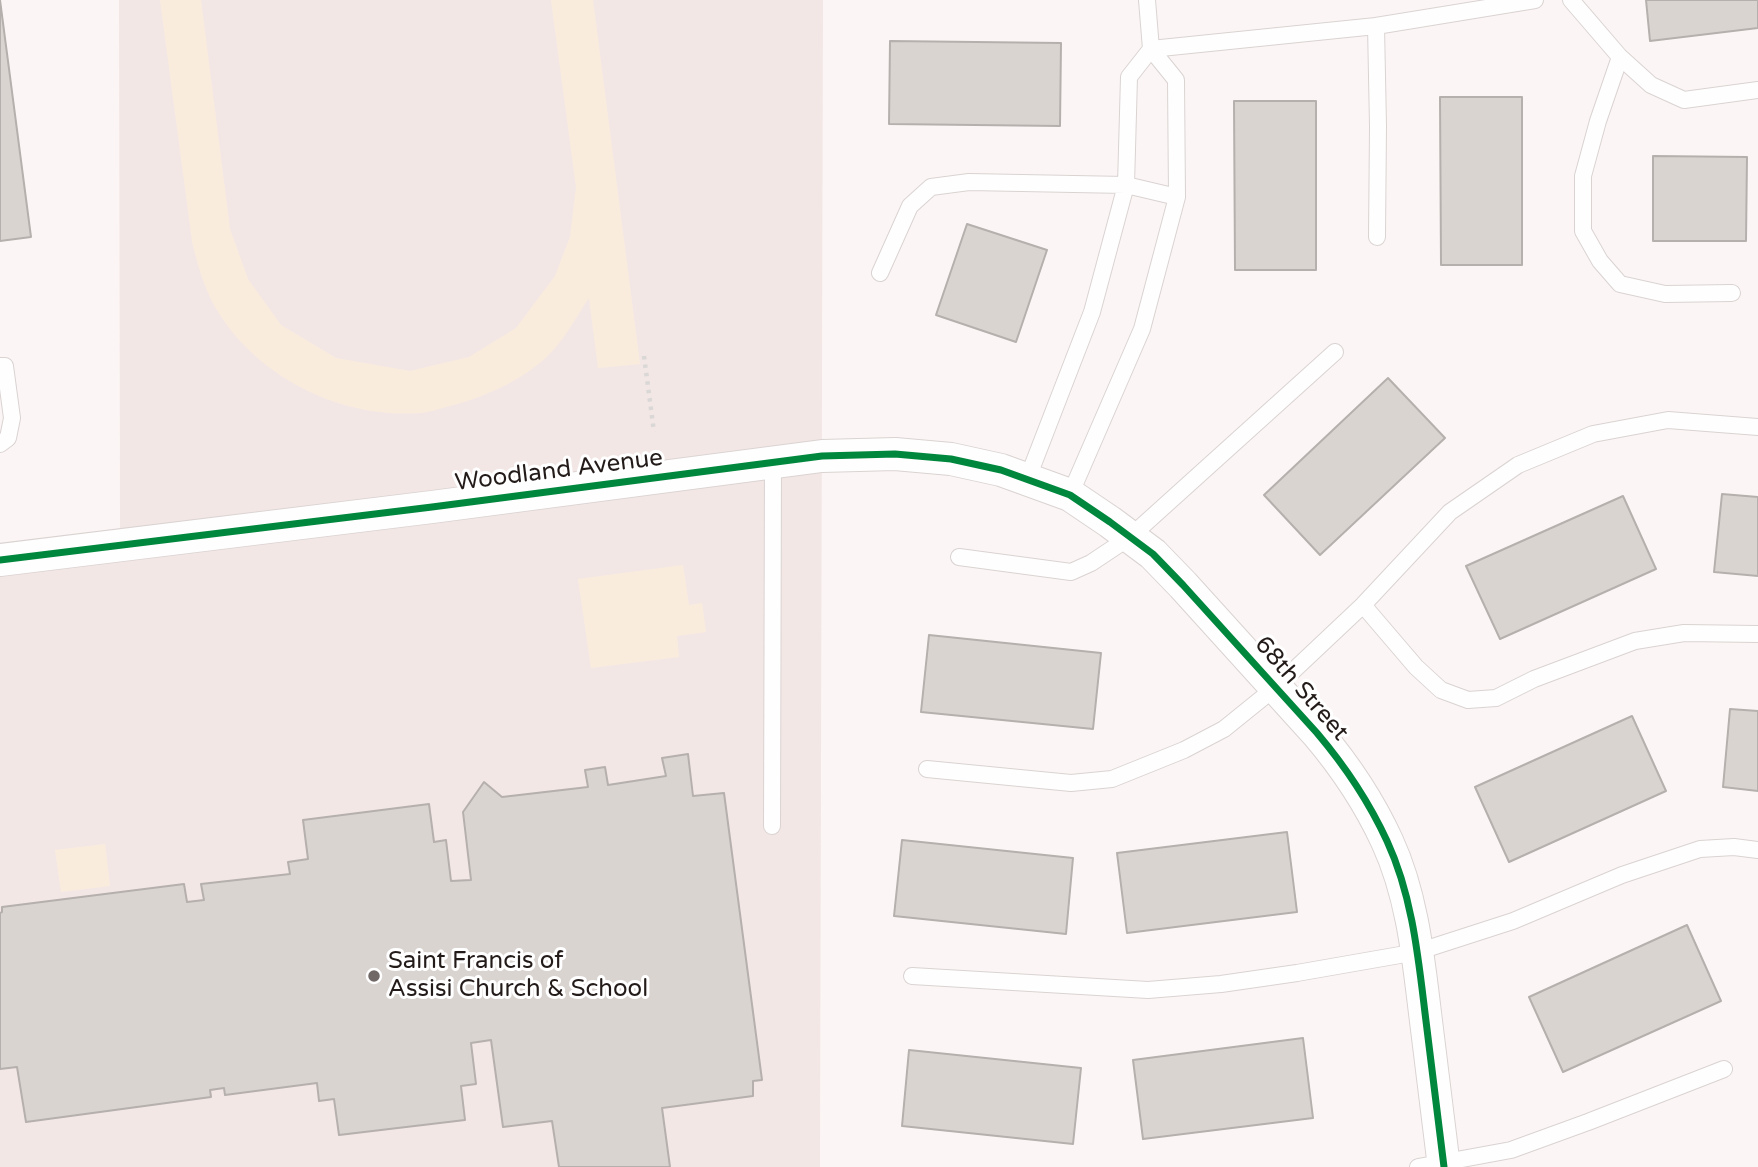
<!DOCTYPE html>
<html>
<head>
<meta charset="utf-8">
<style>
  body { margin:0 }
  canvas { display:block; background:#fbf6f5 }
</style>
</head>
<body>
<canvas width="1758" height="1167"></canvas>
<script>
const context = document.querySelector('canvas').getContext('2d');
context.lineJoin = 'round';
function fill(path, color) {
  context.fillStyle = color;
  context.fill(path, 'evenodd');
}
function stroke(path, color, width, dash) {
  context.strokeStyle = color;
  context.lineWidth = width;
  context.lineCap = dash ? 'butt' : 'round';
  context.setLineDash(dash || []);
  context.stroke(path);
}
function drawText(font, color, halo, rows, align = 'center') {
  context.font = font + ' "Varela Round",sans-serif';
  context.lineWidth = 6;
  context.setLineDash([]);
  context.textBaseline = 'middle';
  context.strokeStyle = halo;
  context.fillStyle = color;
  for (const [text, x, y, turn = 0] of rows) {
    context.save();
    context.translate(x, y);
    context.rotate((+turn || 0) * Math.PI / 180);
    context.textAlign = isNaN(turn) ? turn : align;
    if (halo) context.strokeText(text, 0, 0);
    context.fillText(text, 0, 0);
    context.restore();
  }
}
fill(new Path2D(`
  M119,0H823L820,1167H0V560L120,545Z`), '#f3e7e5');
fill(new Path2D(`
  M160,0H201L230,229L248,279L281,325L336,358L410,371L469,357L516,328L555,276L570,237L576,187L551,0H593L640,364L598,368L589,298C574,320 562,345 541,362C513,385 481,398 446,407C438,409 429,412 421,413C344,419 262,380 220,315C205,292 198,267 192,241Z
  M683,565L689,605L702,603L706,632L677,636L679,657L591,668L578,579Z
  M105,844L110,886L61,892L55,850Z`), '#faecdd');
const building = new Path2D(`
  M0,0L31,237L0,241Z
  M1646,0H1758V28L1650,41Z
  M890,41L1061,43L1060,126L889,124Z
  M1440,97H1522V265H1441Z
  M1234,101H1316V270H1235Z
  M1653,156L1747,157L1746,241H1653Z
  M967,224L1047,250L1016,342L936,315Z
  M1388,378L1445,438L1320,555L1264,495Z
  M1722,494L1758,497V576L1714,572Z
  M1623,496L1656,569L1500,639L1466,566Z
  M929,635L1101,653L1093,729L921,712Z
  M1730,709L1758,711V791L1723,787Z
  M1632,716L1666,791L1509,862L1475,787Z
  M688,754L693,796L724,793L762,1080L753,1081V1096L662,1108L670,1167H559L552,1121L503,1127L491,1040L471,1043L476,1084L461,1086L465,1120L339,1135L334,1099L319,1101L317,1083L225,1095L224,1088L210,1090L211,1097L26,1122L17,1067L0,1069V913L2,912V907L184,884L187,902L204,900L201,884L290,874L288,862L308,859L303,820L429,804L434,842L446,840L451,881L471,880L463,812L484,782L502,797L588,787L585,770L605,767L608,785L666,776L662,758Z
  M1287,832L1297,912L1127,933L1117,853Z
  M902,840L1073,858L1066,934L894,916Z
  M1687,925L1721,1001L1563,1072L1529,997Z
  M1303,1038L1313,1118L1143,1139L1133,1060Z
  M909,1050L1081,1068L1073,1144L902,1126Z`);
fill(building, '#dad4d1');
stroke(building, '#b5b0ad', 2);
const lane = new Path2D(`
  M1571,0L1620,57L1651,85L1684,100L1758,90
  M1620,57L1598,121L1583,176V231L1600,261L1620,284L1665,294L1732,293
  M1377,237L1378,126L1376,26L1535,0
  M880,273L910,206L931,187L969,182L1126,185L1177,197
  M0,366H5L12,418L8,438L0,444
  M1027,480L1092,312L1126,185L1129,77L1151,49L1376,26
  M1070,495L1142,329L1177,197L1176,80L1151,49L1147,0
  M959,557L1071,572L1091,563L1130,537L1335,352
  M1363,605L1416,667L1441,690L1468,700L1496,698L1534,679L1635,641L1684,633L1758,634
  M927,769L1071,783L1112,779L1184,750L1224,729L1276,687L1363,605L1450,512L1518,465L1593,434L1668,420L1758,427
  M772,826L773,463
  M912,976L1148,990L1221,984L1297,973L1417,952L1513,921L1622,875L1700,849L1734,847L1758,850
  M1418,1167L1511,1150L1588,1122L1724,1069`);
const street = new Path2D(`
  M0,560L432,507L822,456L895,454L951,459L1001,470L1070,495L1110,522L1153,554L1183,585L1317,733C1345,766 1369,802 1387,841C1412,895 1418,955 1425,1013C1431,1064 1438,1116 1444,1167`);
stroke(lane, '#dad3d2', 18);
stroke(street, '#dad3d2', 34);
stroke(new Path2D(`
  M644,356L654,432`), '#dad7d7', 4.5, [3.5, 5]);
stroke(lane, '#fefefe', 16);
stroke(street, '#fefefe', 32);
stroke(new Path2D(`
  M0,560L432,507L822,456L895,454L951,459L1001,470L1070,495L1110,522L1153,554L1183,585L1317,733C1345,766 1369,802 1387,841C1412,895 1418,955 1425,1013C1431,1064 1438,1116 1444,1167`), '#00873e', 7);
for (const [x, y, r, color] of [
  [374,976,7,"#6f6866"]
]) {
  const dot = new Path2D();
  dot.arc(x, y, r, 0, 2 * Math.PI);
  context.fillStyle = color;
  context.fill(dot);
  stroke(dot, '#fff', 2.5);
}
drawText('24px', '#231b19', '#fff', [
  ["Woodland Avenue",559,471,-7],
  ["68th Street",1301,689,49]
]);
drawText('24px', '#231b19', '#fff', [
  ["Saint Francis of",388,962],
  ["Assisi Church & School",388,990]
], 'left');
</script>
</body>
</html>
